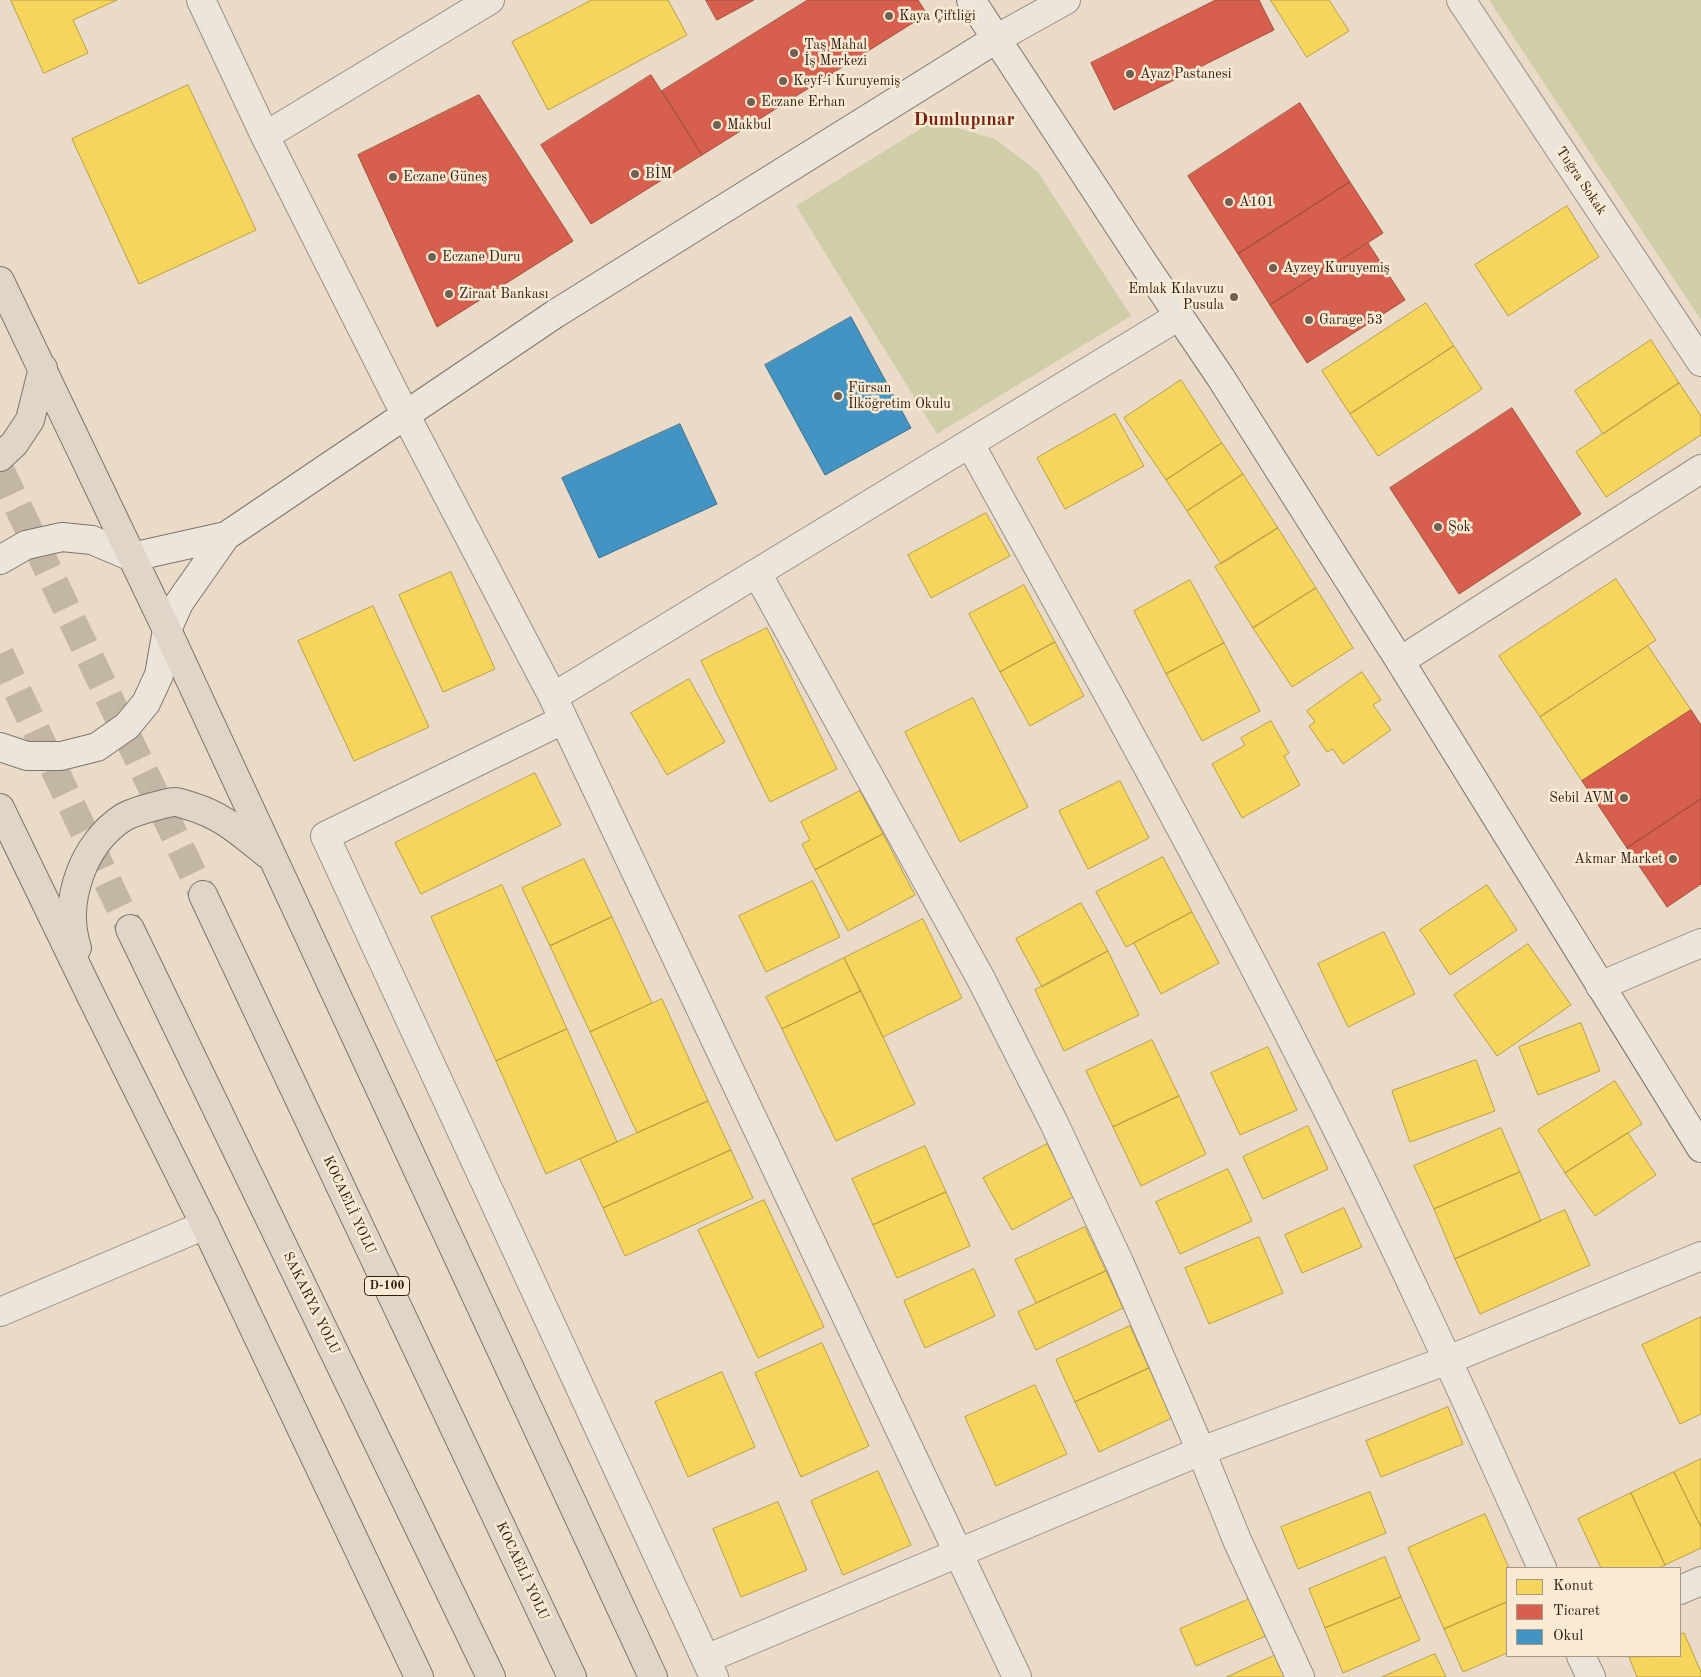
<!DOCTYPE html>
<html>
<head>
<meta charset="utf-8">
<style>
  body { margin:0 }
  #map { position:relative; width:1701px; height:1677px; overflow:hidden; background:#e9dbc8; font-family:"Old Standard TT",serif }
  canvas { display:block }
  .legend { position:absolute; left:1506px; top:1567px; width:175px; height:90px; box-sizing:border-box; background:#f9ead3; border:1px solid #a89987; margin:0; padding:6px 9px; list-style:none; font-size:15px; color:#2f2014 }
  .legend li { display:flex; align-items:center; gap:10px; height:25px }
  .legend b { width:25px; border:1px solid #a89987 }
</style>
</head>
<body>
<div id="map">
<canvas width="1701" height="1677"></canvas>
<ul class="legend">
<li><b style="height:14px;background:#f6d55c"></b>Konut</li>
<li><b style="height:14px;background:#d6604d"></b>Ticaret</li>
<li><b style="height:14px;background:#4393c3"></b>Okul</li>
</ul>
</div>
<script>
const context = document.querySelector('canvas').getContext('2d');
context.lineJoin = 'round';
function fill(path, color) {
  context.fillStyle = color;
  context.fill(path, 'evenodd');
}
function stroke(path, color, width, dash) {
  context.strokeStyle = color;
  context.lineWidth = width;
  context.lineCap = dash ? 'butt' : 'round';
  context.setLineDash(dash || []);
  context.stroke(path);
}
function drawText(font, color, halo, rows, align = 'center') {
  context.font = font + ' "Old Standard TT",serif';
  context.lineWidth = 5;
  context.setLineDash([]);
  context.textBaseline = 'middle';
  context.strokeStyle = halo;
  context.fillStyle = color;
  for (const [text, x, y, turn = 0] of rows) {
    context.save();
    context.translate(x, y);
    context.rotate((+turn || 0) * Math.PI / 180);
    context.textAlign = isNaN(turn) ? turn : align;
    if (halo) context.strokeText(text, 0, 0);
    context.fillText(text, 0, 0);
    context.restore();
  }
}
fill(new Path2D(`
  M1489,0H1701V320Z
  M933,121L995,139L1038,172L1131,316L937,434L796,206Z`), '#d0cda9');
const homes = new Path2D(`
  M11,0H117L73,20L88,53L44,73Z
  M592,0H668L687,35L548,110L512,42Z
  M1271,0H1329L1349,31L1307,57Z
  M188,85L256,230L139,284L72,139Z
  M1567,206L1599,257L1508,316L1475,265Z
  M1426,303L1454,346L1350,414L1322,371Z
  M1651,340L1679,383L1603,434L1575,391Z
  M1454,346L1482,389L1378,456L1350,414Z
  M1181,380L1222,443L1166,480L1124,418Z
  M1679,383L1701,416V435L1606,497L1576,452Z
  M1115,414L1144,466L1065,509L1037,458Z
  M1222,443L1243,474L1187,511L1166,480Z
  M1243,474L1278,528L1221,564L1187,511Z
  M986,513L1010,556L931,598L908,555Z
  M1278,528L1316,588L1253,628L1215,567Z
  M451,572L495,669L443,692L399,595Z
  M1616,579L1656,640L1540,717L1499,656Z
  M1190,580L1224,643L1166,674L1134,611Z
  M1024,585L1055,642L1000,672L969,614Z
  M1316,588L1353,648L1292,687L1253,628Z
  M373,606L429,727L354,761L298,641Z
  M767,628L837,769L770,802L701,661Z
  M1055,642L1084,696L1030,726L1000,672Z
  M1224,643L1260,711L1202,741L1166,674Z
  M1648,646L1691,710L1582,781L1540,717Z
  M1362,672L1381,700L1373,705L1391,730L1343,764L1333,749L1327,752L1309,726L1315,722L1307,711Z
  M689,679L725,742L667,775L631,713Z
  M973,698L1028,807L960,842L905,732Z
  M1271,721L1289,753L1284,756L1300,785L1242,818L1212,764L1245,745L1241,738Z
  M535,773L561,825L421,894L395,843Z
  M1120,781L1149,838L1088,869L1059,811Z
  M860,791L883,834L815,870L802,844L810,840L801,822Z
  M883,834L915,895L848,931L815,870Z
  M1163,857L1192,912L1126,947L1096,892Z
  M584,859L612,917L550,946L522,888Z
  M813,881L840,937L766,972L739,916Z
  M502,885L567,1029L496,1061L431,917Z
  M1487,885L1517,930L1450,975L1420,930Z
  M1081,903L1108,951L1042,987L1016,939Z
  M1192,912L1219,963L1161,994L1134,943Z
  M612,917L652,1003L590,1032L550,946Z
  M923,919L962,998L883,1037L844,958Z
  M1384,932L1415,994L1348,1027L1318,964Z
  M1528,944L1571,1005L1497,1056L1454,995Z
  M1108,951L1139,1015L1064,1051L1035,990Z
  M844,958L861,991L782,1029L766,997Z
  M861,991L915,1104L836,1141L782,1029Z
  M662,999L708,1101L637,1133L590,1032Z
  M1581,1023L1600,1071L1538,1095L1519,1047Z
  M567,1029L617,1142L546,1174L496,1061Z
  M1152,1040L1179,1096L1113,1127L1086,1071Z
  M1268,1047L1297,1110L1240,1135L1211,1073Z
  M1476,1060L1495,1111L1410,1142L1392,1091Z
  M1615,1081L1642,1124L1565,1173L1538,1130Z
  M1179,1096L1206,1154L1141,1186L1113,1127Z
  M708,1101L731,1150L603,1208L580,1159Z
  M1308,1126L1328,1169L1263,1199L1243,1157Z
  M1501,1128L1520,1172L1434,1209L1414,1166Z
  M1628,1133L1656,1175L1595,1216L1565,1173Z
  M1047,1144L1075,1196L1012,1230L983,1178Z
  M925,1146L946,1192L873,1225L852,1179Z
  M731,1150L753,1198L625,1256L603,1208Z
  M1228,1169L1252,1221L1180,1254L1156,1202Z
  M1520,1172L1541,1221L1455,1259L1434,1209Z
  M946,1192L970,1246L897,1278L873,1225Z
  M764,1200L824,1327L758,1358L698,1230Z
  M1344,1208L1362,1247L1302,1273L1285,1235Z
  M1565,1210L1590,1265L1480,1314L1455,1259Z
  M1085,1227L1106,1271L1036,1303L1015,1260Z
  M1259,1237L1283,1293L1209,1324L1185,1268Z
  M974,1269L995,1316L925,1348L904,1301Z
  M1106,1271L1123,1308L1036,1350L1018,1312Z
  M1701,1317V1414L1680,1424L1642,1345Z
  M1130,1326L1149,1368L1075,1402L1056,1360Z
  M822,1343L869,1446L801,1477L755,1373Z
  M1149,1368L1172,1418L1099,1452L1075,1402Z
  M722,1372L755,1447L688,1477L655,1402Z
  M1035,1385L1067,1454L996,1486L965,1417Z
  M1448,1407L1463,1444L1381,1477L1366,1441Z
  M1701,1459V1527L1674,1472Z
  M878,1471L911,1545L843,1575L811,1501Z
  M1674,1472L1701,1527V1548L1665,1565L1631,1493Z
  M1370,1492L1386,1533L1298,1569L1281,1527Z
  M1631,1493L1665,1565L1659,1568H1601L1578,1519Z
  M778,1502L807,1570L741,1597L713,1529Z
  M1485,1514L1509,1568H1507V1602L1444,1629L1408,1548Z
  M1385,1557L1401,1597L1325,1628L1309,1589Z
  M1401,1597L1420,1640L1343,1673L1325,1628Z
  M1252,1598L1268,1635L1196,1666L1180,1629Z
  M1507,1602V1653L1463,1672L1444,1629Z
  M1684,1633L1701,1672V1677H1637L1629,1657L1680,1656V1635Z
  M1435,1654L1446,1677H1382Z
  M1276,1655L1286,1677H1227Z`);
fill(homes, '#f6d55c');
stroke(homes, '#ba9f46', 1);
const shops = new Path2D(`
  M706,0H754L717,20Z
  M808,0H918L927,14L702,155L662,91Z
  M1216,0H1259L1274,30L1114,110L1091,63Z
  M651,75L702,155L591,224L541,145Z
  M479,95L573,241L437,327L358,155Z
  M1300,103L1350,182L1238,254L1188,176Z
  M1350,182L1383,233L1270,305L1238,254Z
  M1368,243L1405,300L1307,363L1270,305Z
  M1512,408L1581,514L1459,594L1390,488Z
  M1691,710L1701,725V799L1627,848L1582,781Z
  M1701,799V884L1667,907L1627,848Z`);
fill(shops, '#d6604d');
stroke(shops, '#a44d3c', 1);
const schools = new Path2D(`
  M851,317L911,428L825,475L765,365Z
  M680,424L717,504L599,558L562,478Z`);
fill(schools, '#4393c3');
stroke(schools, '#3d708e', 1);
stroke(new Path2D(`
  M0,469L203,895
  M0,654L130,929`), '#c4b6a4', 28, [28, 14]);
const minor = new Path2D(`
  M201,0L265,136L405,414L553,697L1017,1677
  M1461,0L1701,362
  M265,136L490,0
  M970,444C1083,648 1196,851 1301,1058C1387,1225 1465,1397 1542,1568
  M757,573L981,979L1054,1123L1120,1264L1201,1451L1237,1540L1300,1677
  M1400,661L1701,469
  M553,697L1179,316
  M563,720L325,836L714,1677
  M1600,986L1701,943
  M0,1312L205,1225
  M1680,1590L1701,1581
  M1581,1656L1591,1677
  M706,1659L1201,1451L1448,1360L1701,1256`);
const tertiary = new Path2D(`
  M996,39L1066,0`);
const secondary = new Path2D(`
  M971,0L1144,264L1221,378L1400,661L1701,1148
  M0,560L26,545L62,537L92,540L132,557L226,536
  M0,747L27,756H61L97,747L127,726L146,703L159,675L167,630L179,603L226,536L555,314L996,39`);
const trunk = new Path2D(`
  M0,281L167,630L653,1677
  M0,457L14,444L30,420L43,368
  M0,808L93,1000L205,1225L419,1677
  M203,895L572,1677
  M130,929L491,1677
  M77,948C62,902 83,843 124,817C135,811 148,808 160,805C165,804 170,802 175,802C180,802 185,805 190,806C222,815 242,834 267,854`);
stroke(minor, '#988f82', 30);
stroke(tertiary, '#988f82', 30);
stroke(secondary, '#7e756a', 30);
stroke(trunk, '#7e756a', 30);
stroke(minor, '#ece5dc', 28);
stroke(tertiary, '#ece5dc', 28);
stroke(secondary, '#ece5dc', 28);
stroke(trunk, '#e0d5c6', 28);
for (const [x, y, r, color] of [
  [889,16,5,"#706153"],
  [794,53,5,"#706153"],
  [1130,74,5,"#706153"],
  [783,81,5,"#706153"],
  [751,102,5,"#706153"],
  [717,125,5,"#706153"],
  [635,174,5,"#706153"],
  [393,177,5,"#706153"],
  [1229,202,5,"#706153"],
  [432,257,5,"#706153"],
  [1273,268,5,"#706153"],
  [449,294,5,"#706153"],
  [1234,297,5,"#706153"],
  [1309,320,5,"#706153"],
  [838,396,5,"#706153"],
  [1438,527,5,"#706153"],
  [1624,798,5,"#706153"],
  [1673,859,5,"#706153"]
]) {
  const dot = new Path2D();
  dot.arc(x, y, r, 0, 2 * Math.PI);
  context.fillStyle = color;
  context.fill(dot);
  stroke(dot, '#f9ead3', 2);
}
for (const [x, y, w] of [
  [387,1286,45]
]) {
  const box = new Path2D();
  box.roundRect(x - w / 2, y - 9.5, w, 19, 4);
  context.fillStyle = '#f9ead3';
  context.fill(box);
  stroke(box, '#2f2014', 1);
}
drawText('bold 12px', '#2f2014', null, [
  ["D-100",387,1286]
]);
drawText('14px', '#2f2014', '#f9ead3', [
  ["Kaya Çiftliği",899,16],
  ["Taş Mahal",804,45],
  ["İş Merkezi",804,61],
  ["Ayaz Pastanesi",1140,74],
  ["Keyf-i Kuruyemiş",793,81],
  ["Eczane Erhan",761,102],
  ["Makbul",727,125],
  ["BİM",645,174],
  ["Eczane Güneş",403,177],
  ["A101",1239,202],
  ["Eczane Duru",442,257],
  ["Ayzey Kuruyemiş",1283,268],
  ["Emlak Kılavuzu",1224,289,"right"],
  ["Pusula",1224,305,"right"],
  ["Ziraat Bankası",459,294],
  ["Garage 53",1319,320],
  ["Fürsan",848,388],
  ["İlköğretim Okulu",848,404],
  ["Şok",1448,527],
  ["Sebil AVM",1614,798,"right"],
  ["Akmar Market",1663,859,"right"]
], 'left');
drawText('14px', '#2f2014', '#f9ead3', [
  ["Tuğra Sokak",1581,181,56],
  ["KOCAELİ YOLU",349,1205,65],
  ["SAKARYA YOLU",311,1303,64],
  ["KOCAELİ YOLU",522,1571,65]
]);
drawText('bold 19px', '#7a1f14', '#f9ead3', [
  ["Dumlupınar",964,120]
]);
</script>
</body>
</html>
